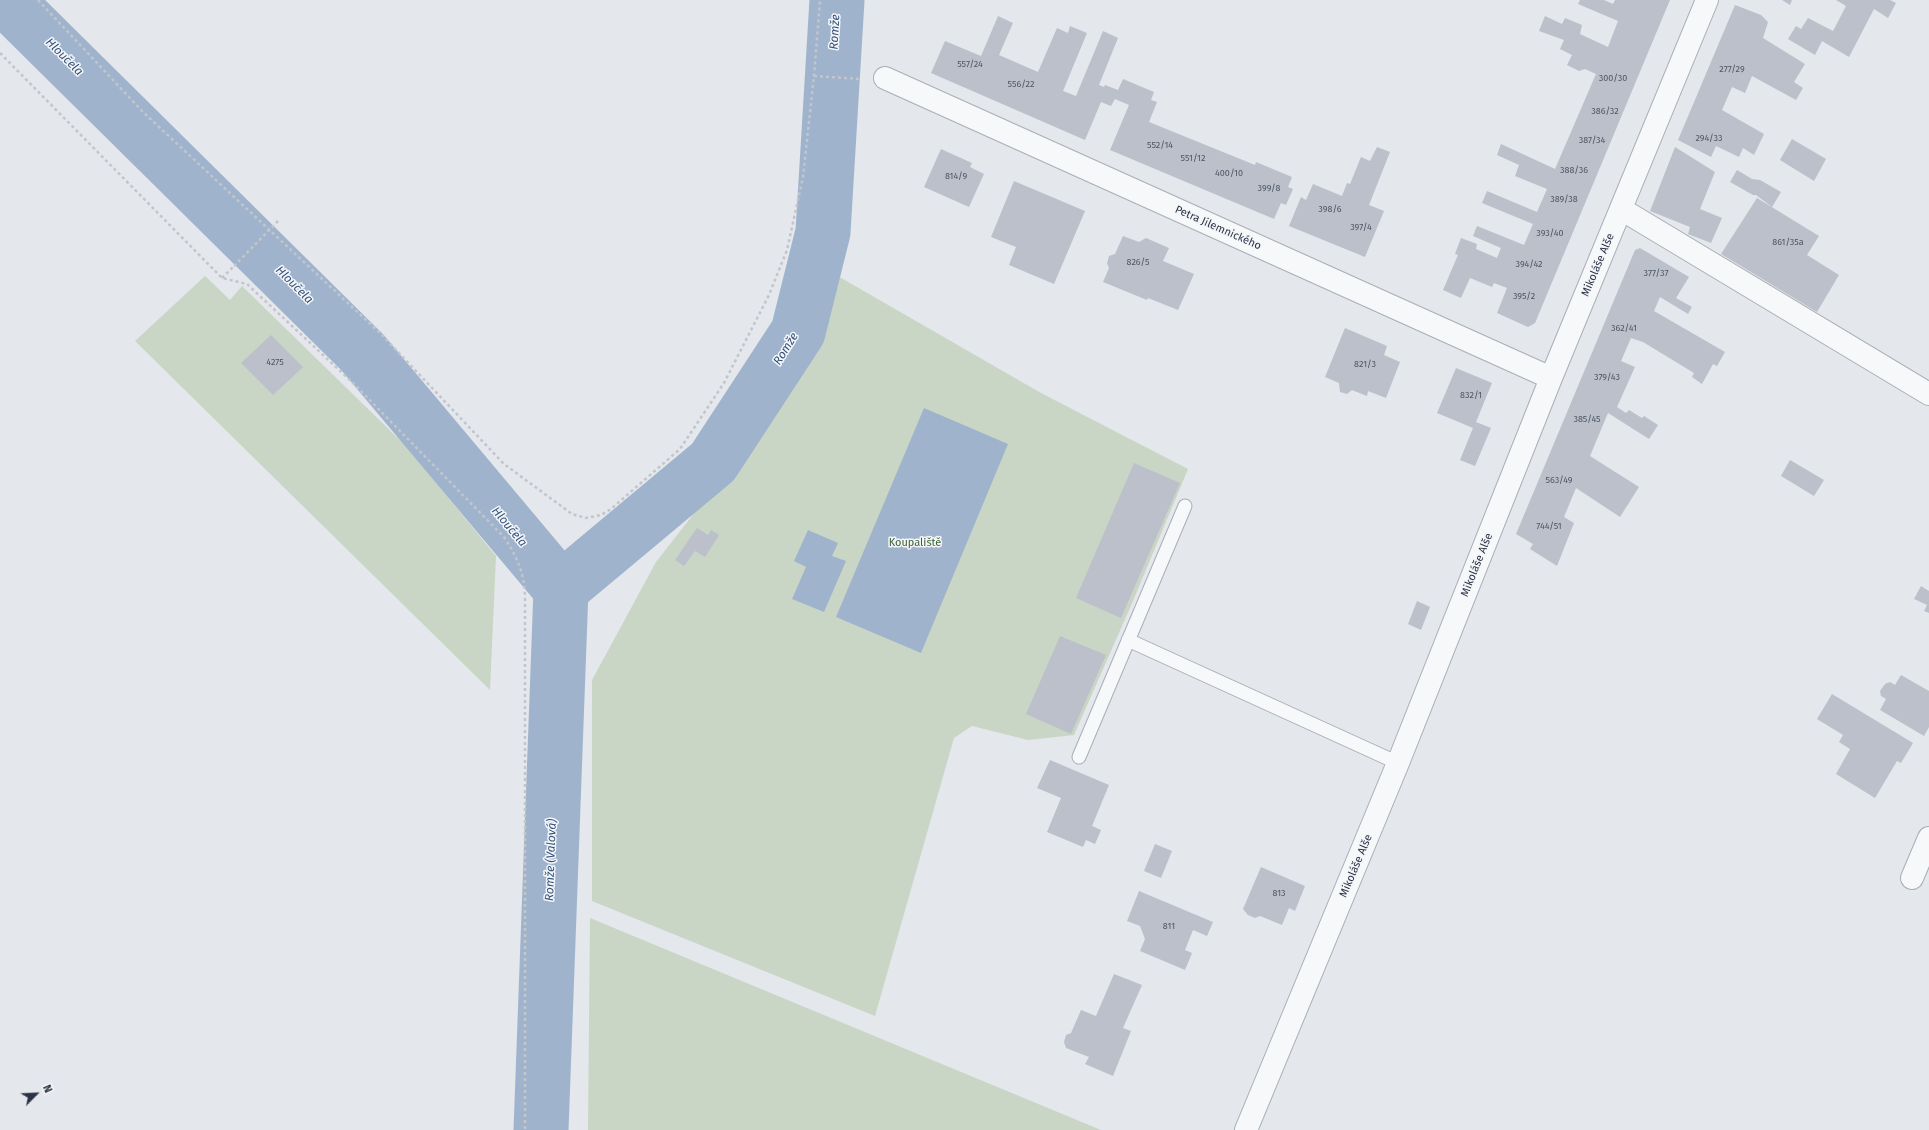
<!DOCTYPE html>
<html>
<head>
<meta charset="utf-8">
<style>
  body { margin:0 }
  #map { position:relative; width:1929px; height:1130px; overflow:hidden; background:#e4e7ec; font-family:"Fira Sans",sans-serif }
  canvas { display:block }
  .north { position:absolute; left:16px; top:1074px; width:40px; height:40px; -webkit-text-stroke:3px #f4f6f9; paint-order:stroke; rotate:66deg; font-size:11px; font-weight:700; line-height:16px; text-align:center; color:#2b3445 }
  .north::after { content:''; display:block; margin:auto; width:14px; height:18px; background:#2b3445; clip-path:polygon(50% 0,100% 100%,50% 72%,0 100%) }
</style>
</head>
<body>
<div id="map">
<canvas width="1929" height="1130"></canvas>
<div class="north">N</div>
</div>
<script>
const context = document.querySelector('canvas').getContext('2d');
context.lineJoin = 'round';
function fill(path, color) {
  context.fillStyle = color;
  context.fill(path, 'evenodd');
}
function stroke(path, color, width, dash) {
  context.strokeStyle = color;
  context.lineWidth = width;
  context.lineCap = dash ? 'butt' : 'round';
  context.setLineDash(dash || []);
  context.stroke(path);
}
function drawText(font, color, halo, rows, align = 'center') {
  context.font = font + ' "Fira Sans",sans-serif';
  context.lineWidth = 3;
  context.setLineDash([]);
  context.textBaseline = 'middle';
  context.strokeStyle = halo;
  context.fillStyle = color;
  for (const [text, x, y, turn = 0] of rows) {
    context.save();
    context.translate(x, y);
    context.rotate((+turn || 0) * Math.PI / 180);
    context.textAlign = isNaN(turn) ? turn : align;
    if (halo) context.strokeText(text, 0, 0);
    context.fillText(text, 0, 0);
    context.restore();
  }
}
fill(new Path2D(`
  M836,275L1041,393L1188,469L1133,601L1074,735L1028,740L972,726L954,738L875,1016L592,901V680L656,562L792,388L824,326Z
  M205,276L230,300L242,286L406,446L496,556L490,690L135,341Z
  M590,918L1101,1130H588Z`), '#c9d6c5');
fill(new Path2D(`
  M924,408L1008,444L921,653L836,617Z
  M808,530L838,543L832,556L846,561L824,612L792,599L806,567L794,561Z`), '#9fb4cc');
stroke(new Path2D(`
  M6,0L362,352L561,589
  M561,589L713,462L798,332L823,232L837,0
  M541,1130L561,589`), '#9fb4cc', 55);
fill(new Path2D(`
  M1580,0H1604L1613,4L1615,0H1670L1535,323L1528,327L1497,313L1507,288L1494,283L1492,287L1470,278L1461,298L1443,290L1458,255L1455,254L1461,238L1477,244L1476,249L1497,258L1501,248L1473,236L1477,226L1524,245L1533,224L1482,203L1487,191L1537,212L1547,189L1515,176L1519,165L1497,155L1501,144L1555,169L1596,74L1585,69L1579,71L1567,65L1572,55L1560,49L1564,40L1539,31L1545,16L1562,24L1565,18L1582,25L1580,34L1608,47L1618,21L1578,4Z
  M1782,0H1792L1790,5Z
  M1836,0H1890L1896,3L1888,18L1874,9L1849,57L1822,41L1815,55L1788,39L1796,26L1801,29L1808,18L1833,31L1846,6Z
  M1735,5L1761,15L1768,22L1763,38L1805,64L1794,82L1803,88L1796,100L1752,76L1745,93L1732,87L1722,110L1764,134L1754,155L1743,148L1739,157L1716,146L1711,157L1678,140Z
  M998,16L1013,23L999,55L1038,72L1057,28L1068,33L1070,26L1087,33L1063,91L1076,96L1103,31L1118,38L1099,85L1104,87L1105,85L1118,90L1123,79L1154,92L1151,100L1157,102L1149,122L1255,165L1256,162L1292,177L1288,187L1293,189L1286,205L1281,203L1274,219L1110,150L1129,105L1115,99L1111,106L1101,102L1085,140L931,73L945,41L981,56Z
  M1792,139L1826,159L1814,181L1780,160Z
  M1377,147L1390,152L1369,205L1384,211L1365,257L1289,226L1301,197L1306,200L1313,184L1342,196L1347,183L1350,184L1361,157L1370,161Z
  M1675,147L1715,172L1700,209L1722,218L1711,243L1688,234L1690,227L1650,211Z
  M941,149L972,163L970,167L984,174L969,207L924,187Z
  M1737,170L1752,179L1760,180L1781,192L1772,207L1756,195H1753L1730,182Z
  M1014,181L1085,211L1054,284L1009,265L1016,247L991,237Z
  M1757,198L1819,236L1807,255L1839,275L1817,312L1721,254Z
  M1123,236L1139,242L1146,238L1169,248L1163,261L1194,274L1178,310L1148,298L1147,300L1103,282L1109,268L1107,263L1109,256L1115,254Z
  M1640,248L1689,277L1676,298L1692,307L1688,314L1660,297L1654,311L1725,352L1717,366L1713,364L1702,384L1692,377L1694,373L1643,342L1631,338L1621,361L1635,367L1617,407L1626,413L1629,410L1642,418L1644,416L1658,425L1649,439L1608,413L1590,456L1639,487L1620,517L1576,488L1564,517L1574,523L1557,566L1530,549L1533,544L1516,534L1635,250Z
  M1345,328L1387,346L1384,355L1400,362L1386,398L1368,391L1367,396L1352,390L1347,394L1340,392L1339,383L1325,377Z
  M271,335L303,367L273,395L241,363Z
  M1456,368L1492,383L1476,422L1491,428L1475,466L1460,460L1473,428L1437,413Z
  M1790,460L1824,480L1814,496L1781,476Z
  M1134,463L1180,483L1121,618L1076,598Z
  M697,528L708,535L711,530L719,535L705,557L695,551L684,566L675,560Z
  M1921,586L1929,591V613L1924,611L1927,605L1914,599Z
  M1417,601L1430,607L1421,630L1408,624Z
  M1060,636L1106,655L1071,734L1026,714Z
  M1901,675L1929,691V727L1924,736L1880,710L1886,699L1881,696L1880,691L1885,684L1890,682L1895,685Z
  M1832,694L1913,743L1901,763L1897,761L1875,798L1836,774L1850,749L1839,742L1843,735L1817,719Z
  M1050,760L1109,785L1092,826L1101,830L1095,844L1086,840L1083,847L1047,832L1061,798L1037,788Z
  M1155,844L1172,851L1161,878L1144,871Z
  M1261,867L1305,886L1295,911L1289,908L1282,925L1260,916L1255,918L1248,915L1243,909Z
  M1139,891L1213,922L1207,936L1193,930L1185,950L1192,953L1185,970L1140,951L1145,939L1140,926L1127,921Z
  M1114,974L1142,985L1123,1028L1131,1031L1113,1076L1085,1064L1089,1057L1066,1048L1064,1042L1066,1035L1071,1033L1081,1010L1096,1016Z`), '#bbc0ca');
const lane = new Path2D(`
  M1128,640L1398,763
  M1079,757L1185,506`);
const street = new Path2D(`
  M885,78L1551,378
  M1621,209L1929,394
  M1912,878L1929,838
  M1246,1130L1398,763L1551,378L1707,0`);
stroke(lane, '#a9aeb7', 15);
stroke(street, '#a9aeb7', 24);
stroke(new Path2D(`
  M38,0L143,112L380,333L504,464L572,514L586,518L601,515L611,509L680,449L724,383L769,295L787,250L803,177L814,76L820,0
  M0,53L222,278L247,284L352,382L504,537C518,558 525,575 525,600V1130
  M814,76L860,79
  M222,278L234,266`), '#c2c5cb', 2.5, [3, 3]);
stroke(lane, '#f7f8fa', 13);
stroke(street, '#f7f8fa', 22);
stroke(new Path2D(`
  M234,266L279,220`), '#c2c5cb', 2.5, [3, 3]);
drawText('9px', '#4f5766', null, [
  ["557/24",970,64],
  ["277/29",1732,69],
  ["300/30",1613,78],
  ["556/22",1021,84],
  ["386/32",1605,111],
  ["294/33",1709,138],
  ["387/34",1592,140],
  ["552/14",1160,145],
  ["551/12",1193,158],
  ["388/36",1574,170],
  ["400/10",1229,173],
  ["814/9",956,176],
  ["399/8",1269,188],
  ["389/38",1564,199],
  ["398/6",1330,209],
  ["397/4",1361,227],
  ["393/40",1550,233],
  ["861/35a",1788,242],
  ["826/5",1138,262],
  ["394/42",1529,264],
  ["377/37",1656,273],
  ["395/2",1524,296],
  ["362/41",1624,328],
  ["4275",275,362],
  ["821/3",1365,364],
  ["379/43",1607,377],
  ["832/1",1471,395],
  ["385/45",1587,419],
  ["563/49",1559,480],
  ["744/51",1549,526],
  ["813",1279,893],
  ["811",1169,926]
]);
drawText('11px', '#2b3445', '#f4f6f9', [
  ["Petra Jilemnického",1218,228,24],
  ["Mikoláše Alše",1598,265,-67],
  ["Mikoláše Alše",1477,565,-68],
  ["Mikoláše Alše",1356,866,-67]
]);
drawText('11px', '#3f6138', '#f4f6f9', [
  ["Koupaliště",915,543]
]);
drawText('italic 12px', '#34527a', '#f4f6f9', [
  ["Romže",835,32,-87],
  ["Hloučela",64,57,45],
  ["Hloučela",294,285,45],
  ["Romže",786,349,-58],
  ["Hloučela",509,527,50],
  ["Romže (Valová)",551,860,-88]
]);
</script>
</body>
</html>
